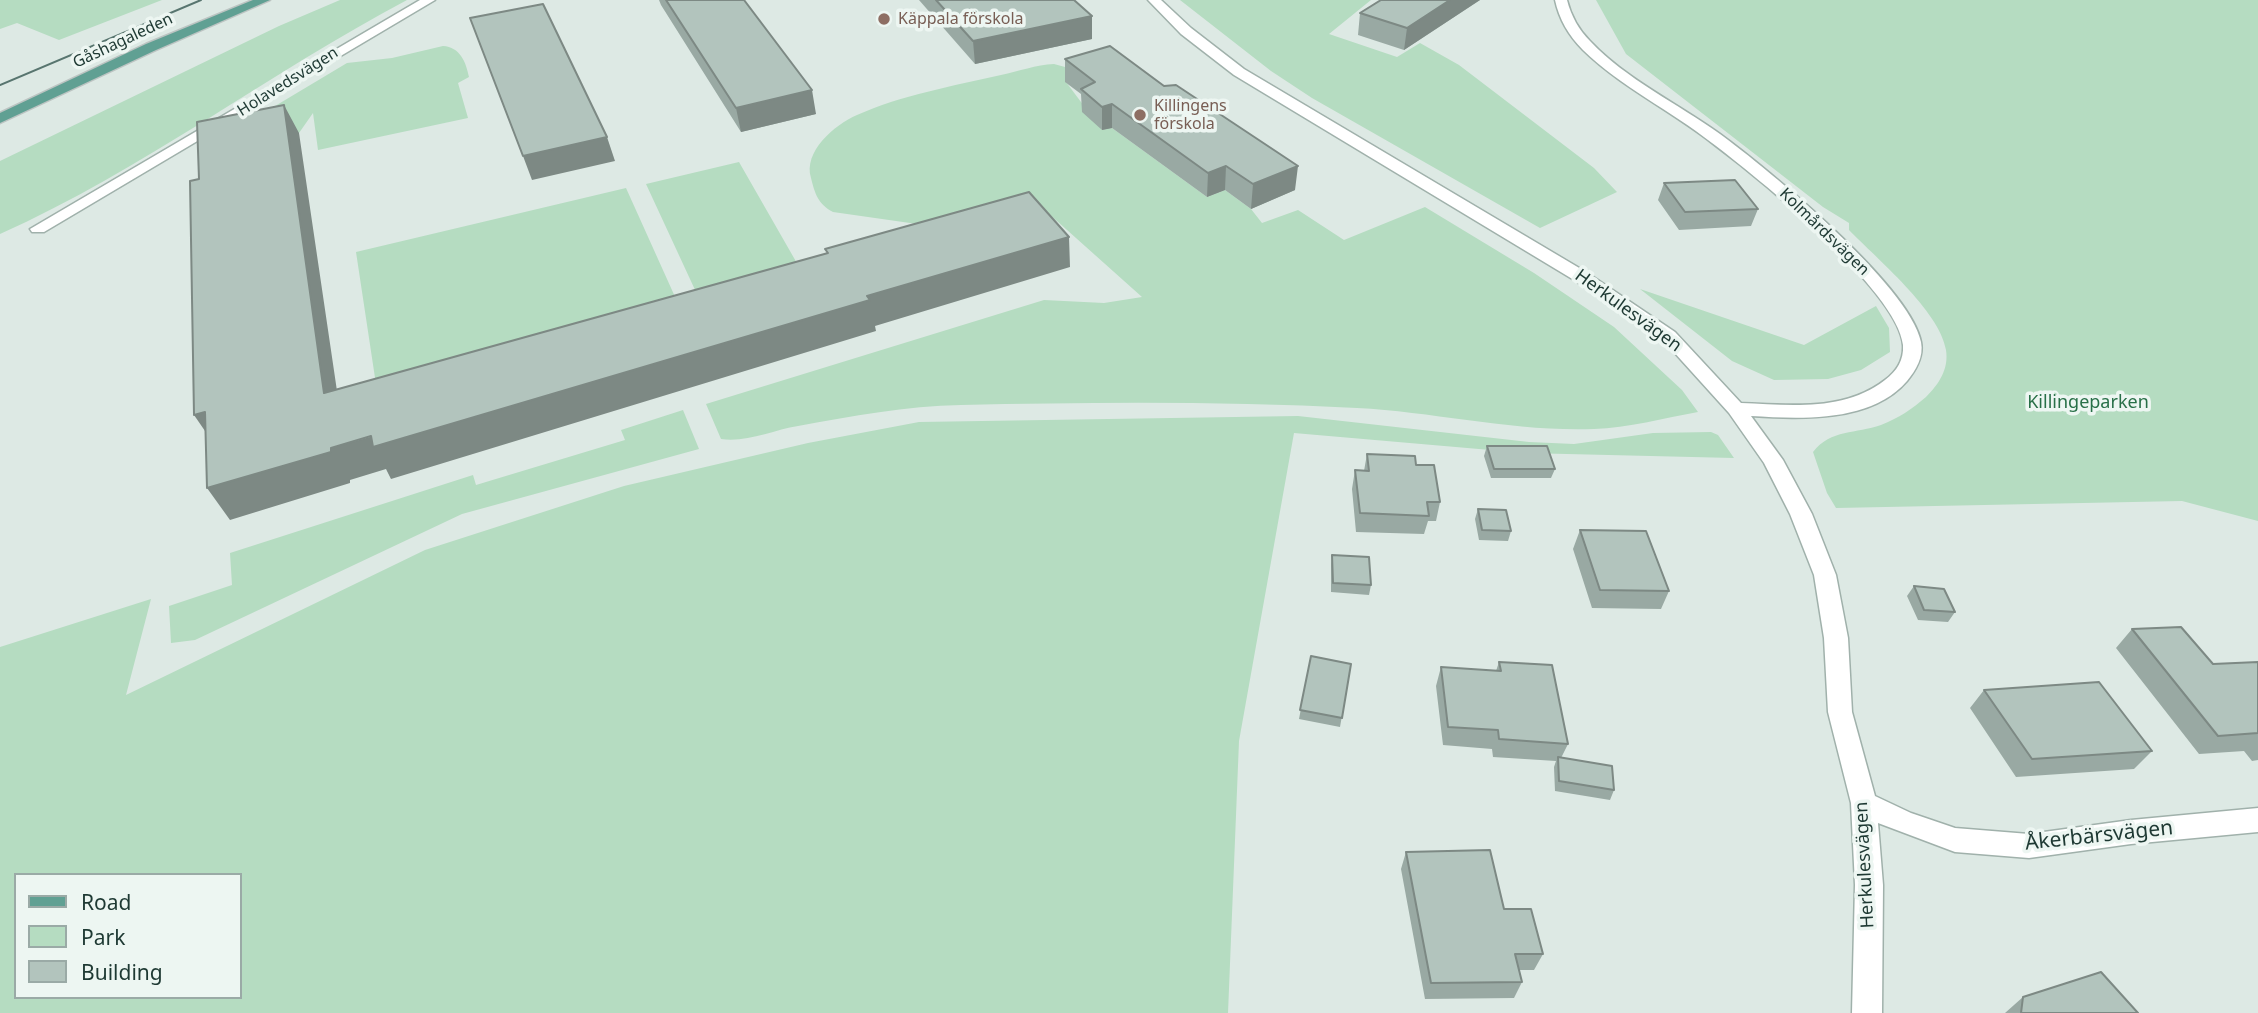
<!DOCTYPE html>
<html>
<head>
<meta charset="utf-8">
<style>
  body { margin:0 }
  #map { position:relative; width:2258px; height:1013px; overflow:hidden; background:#dde9e4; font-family:"Noto Sans",sans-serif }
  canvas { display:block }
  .legend { position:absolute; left:14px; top:873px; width:228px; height:126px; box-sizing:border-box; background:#edf6f2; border:2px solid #9aaaa6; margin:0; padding:9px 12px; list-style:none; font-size:21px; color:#1e3933 }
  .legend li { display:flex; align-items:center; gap:14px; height:35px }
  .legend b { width:35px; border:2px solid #9aaaa6 }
</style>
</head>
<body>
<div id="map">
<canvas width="2258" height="1013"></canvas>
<ul class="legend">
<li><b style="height:9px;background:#60a093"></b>Road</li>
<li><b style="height:19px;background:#b5dcc1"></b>Park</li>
<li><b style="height:19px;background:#b2c4bd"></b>Building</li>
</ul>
</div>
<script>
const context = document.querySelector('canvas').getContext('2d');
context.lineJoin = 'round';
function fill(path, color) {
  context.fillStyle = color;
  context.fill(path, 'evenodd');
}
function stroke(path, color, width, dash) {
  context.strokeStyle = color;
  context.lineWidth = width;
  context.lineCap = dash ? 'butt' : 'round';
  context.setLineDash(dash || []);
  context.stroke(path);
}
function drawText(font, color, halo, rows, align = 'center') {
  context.font = font + ' "Noto Sans",sans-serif';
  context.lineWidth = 7;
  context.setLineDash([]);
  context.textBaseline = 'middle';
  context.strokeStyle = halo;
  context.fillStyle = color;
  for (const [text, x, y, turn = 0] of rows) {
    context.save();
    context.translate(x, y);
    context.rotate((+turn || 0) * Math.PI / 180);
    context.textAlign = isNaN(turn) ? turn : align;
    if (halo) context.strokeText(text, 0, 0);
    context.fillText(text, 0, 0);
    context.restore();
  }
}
fill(new Path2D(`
  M0,0H162L59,40L17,23L0,29Z
  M340,0H407C269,73 143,170 0,234V161L279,26Z
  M1180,0H1371L1329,34L1397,57L1420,43L1459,65L1594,168L1617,192L1540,228L1312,98L1271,71Z
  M1596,0H2258V521L2182,501L1836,508L1827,493L1813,452C1831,429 1856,434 1881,425C1899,418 1912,409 1926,397C1939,384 1949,369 1946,350C1940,311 1876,258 1849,230V223L1823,207L1626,54Z
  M443,46C460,47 466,62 469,77L458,83L468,118L318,150L313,113L299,133L228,138L240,127L347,63L392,58Z
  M1054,64L1065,67L1066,82L1102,130L1112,128L1207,197L1225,190L1251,209L1262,223L1298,210L1344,240L1425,207L1534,273L1614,327L1682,390L1698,412C1664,418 1628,428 1594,429C1514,432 1436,412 1357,408C1225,401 1092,402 961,405C906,406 852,416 798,426C773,430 746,443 721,439L706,404L1044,300L1104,303L1142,297L1048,213L1039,210L938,227L833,212C818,204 815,194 811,178C803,152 834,125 857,115C902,95 953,86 1001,75C1019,71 1036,65 1054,64Z
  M739,162L798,265L696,292L646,184Z
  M626,188L676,299L377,391L356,252Z
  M1640,289L1804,345L1876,306L1889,328L1890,352L1861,370L1828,379L1774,380L1732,361Z
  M683,410L699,449L462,514L195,640L171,643L169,606L232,585L230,553L473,475L476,485L625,440L621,430Z
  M1298,416L1529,442L1574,444L1653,433L1711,432L1718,435L1734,458L1525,453L1294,433L1239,741L1228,1013H0V647L151,599L126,695L425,550L624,486L808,443L919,422ZM16,875H240V997H16Z`), '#b5dcc1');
const minor = new Path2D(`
  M420,0H435L44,232H32L30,229Z
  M1148,0H1161L1191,28L1244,69L1586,272L1675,332L1741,403C1789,405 1844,412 1885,380C1897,371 1904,360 1903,345C1898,291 1756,176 1712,143C1670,110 1621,87 1583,50C1569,36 1559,19 1555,0H1567C1571,16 1579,30 1590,41C1627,80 1677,103 1720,134C1768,169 1910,286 1921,342C1924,357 1916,370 1907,381C1871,423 1801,419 1751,416L1783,460L1812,514L1836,575L1848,638L1852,712L1875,796L1911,813L1955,828L2029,834L2131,820L2258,808V832L2131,844L2029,858L1955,852L1878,823L1883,885L1882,1013H1852L1855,885L1851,803L1828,712L1824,638L1814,575L1790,514L1764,463L1729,413L1663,340L1574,280L1234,75L1181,34Z`);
const major = new Path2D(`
  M253,0H270L156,50L0,123V113L146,44Z`);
stroke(minor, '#a0b1ab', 3);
stroke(major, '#bcc4c2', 3);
fill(minor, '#fff');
fill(major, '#60a093');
stroke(new Path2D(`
  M0,85L201,0`), '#58756f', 2);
fill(new Path2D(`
  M659,0H744L816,114L741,132L661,5Z
  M919,0H1074L1092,16V39L975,64Z
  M1381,0H1480L1404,50L1358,35L1360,13Z
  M1065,59L1295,190L1251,209L1225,190L1207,197L1112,128L1102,130L1082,112L1081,94L1065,82Z
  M1664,183L1758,209L1751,226L1679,230L1658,200Z
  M1487,446L1555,469L1551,478H1491L1484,456Z
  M1367,454L1416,465L1440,502L1436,521H1428L1424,534L1356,532L1352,489L1355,470L1364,471Z
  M1478,509L1511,531L1508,541L1479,540L1475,519Z
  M1580,530L1669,591L1661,609L1592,608L1573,549Z
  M1332,555L1371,585L1369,595L1331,592V565Z
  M1914,586L1955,612L1948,622L1918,620L1907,596Z
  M2132,629L2213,664L2258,662V760L2252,761L2244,751L2199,754L2116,648Z
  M1311,656L1351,664L1340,727L1299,719Z
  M1499,662L1568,744L1561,758L1614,790L1610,800L1555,791L1554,767L1556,761L1493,757L1492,749L1443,745L1436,686L1441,667L1496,671Z
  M1984,690L2152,751L2134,769L2016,777L1970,708Z
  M1406,852L1504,909L1543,954L1534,970H1519L1522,982L1514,998L1425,999L1401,869Z
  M2023,997L2138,1013H2005Z`), '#99a9a3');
fill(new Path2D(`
  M1450,0H1480L1404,50L1407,28Z
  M1092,16V39L975,64L973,41Z
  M812,90L816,114L741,132L736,108Z
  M1112,104V128L1102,130V107Z
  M284,105L299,133L342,425L324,393Z
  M607,137L615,161L532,180L523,156Z
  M1226,166L1225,190L1207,197L1208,173Z
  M1298,166L1295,190L1251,209L1253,184Z
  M1069,237L1070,267L875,326L876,331L391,479L386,469L350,480V483L230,520L207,488L331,448L867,296Z
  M205,412L216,447L194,415Z`), '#7d8984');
const building = new Path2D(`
  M666,0H744L812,90L736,108Z
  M936,0H1074L1092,16L973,41Z
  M1381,0H1450L1407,28L1360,13Z
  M543,4L607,137L523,156L470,18Z
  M1110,46L1164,86L1176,85L1298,166L1253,184L1226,166L1208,173L1112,104L1102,107L1081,89L1095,82L1065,59Z
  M284,105L324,393L828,253L825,249L1029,192L1069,237L867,296L870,300L373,447L371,436L331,448V452L207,488L205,412L194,415L190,181L199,179L197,122Z
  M1735,180L1758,209L1685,212L1664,183Z
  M1487,446H1547L1555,469H1494Z
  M1367,454L1415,456L1416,465H1434L1440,502H1427L1429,516L1360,513L1355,470L1369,471Z
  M1478,509L1506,510L1511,531L1482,530Z
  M1580,530L1646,531L1669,591L1600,590Z
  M1332,555L1369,557L1371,585L1333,583Z
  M1914,586L1944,589L1955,612L1924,610Z
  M2181,627L2213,664L2258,662V733L2218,736L2132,629Z
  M1311,656L1351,664L1342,718L1300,710Z
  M1499,662L1552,665L1568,744L1499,739L1498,730L1448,727L1441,667L1501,671Z
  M2099,682L2152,751L2032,759L1984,690Z
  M1558,757L1612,766L1614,790L1559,781Z
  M1490,850L1504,909H1531L1543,954H1515L1522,982L1431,983L1406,852Z
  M2101,972L2138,1013H2021L2023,997Z`);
fill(building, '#b2c4bd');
stroke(building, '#7d8984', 2);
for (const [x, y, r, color] of [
  [884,19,7,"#8d6e63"],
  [1140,115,7,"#8d6e63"]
]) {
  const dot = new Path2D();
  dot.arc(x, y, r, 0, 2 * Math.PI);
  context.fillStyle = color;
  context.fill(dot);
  stroke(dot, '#edf6f2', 2.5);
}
drawText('16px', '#785e54', '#edf6f2', [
  ["Käppala förskola",898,19],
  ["Killingens",1154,106],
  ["förskola",1154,124]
], 'left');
drawText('16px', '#1e3933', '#edf6f2', [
  ["Gåshagaleden",123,41,-25],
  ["Holavedsvägen",288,82,-32],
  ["Kolmårdsvägen",1824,232,44]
]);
drawText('18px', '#1e3933', '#edf6f2', [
  ["Herkulesvägen",1628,311,36],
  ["Herkulesvägen",1865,865,-93]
]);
drawText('18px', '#287048', '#edf6f2', [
  ["Killingeparken",2088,403]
]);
drawText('21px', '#1e3933', '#edf6f2', [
  ["Åkerbärsvägen",2099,836,-6]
]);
</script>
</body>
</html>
